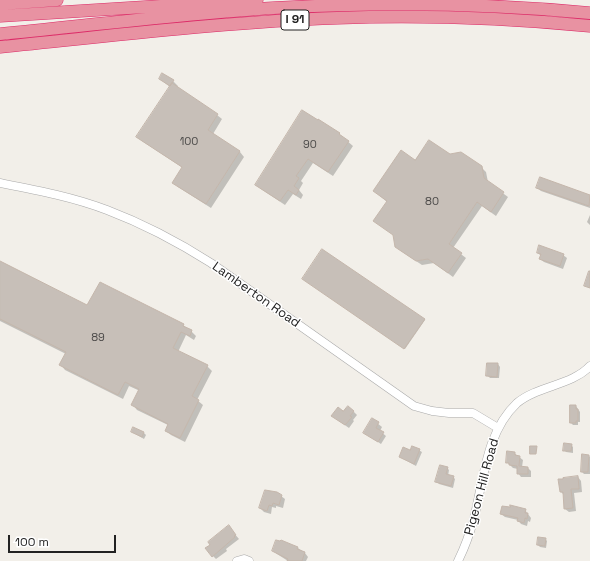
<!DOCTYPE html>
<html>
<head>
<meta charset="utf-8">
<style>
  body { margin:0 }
  #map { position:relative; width:590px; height:561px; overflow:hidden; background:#f2efe9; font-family:"Space Grotesk",sans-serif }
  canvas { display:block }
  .scale { position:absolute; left:8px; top:535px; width:108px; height:18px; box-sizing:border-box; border:2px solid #222; border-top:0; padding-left:5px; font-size:12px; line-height:14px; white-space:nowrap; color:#222; -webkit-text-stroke:3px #fff; paint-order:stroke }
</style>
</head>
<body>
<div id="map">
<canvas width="590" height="561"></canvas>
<div class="scale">100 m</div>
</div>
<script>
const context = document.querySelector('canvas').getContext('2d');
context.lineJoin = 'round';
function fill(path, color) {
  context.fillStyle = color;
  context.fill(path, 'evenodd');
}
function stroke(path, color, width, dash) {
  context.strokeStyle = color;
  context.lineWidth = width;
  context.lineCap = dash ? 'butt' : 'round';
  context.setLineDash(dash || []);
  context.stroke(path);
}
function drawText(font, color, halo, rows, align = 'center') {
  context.font = font + ' "Space Grotesk",sans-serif';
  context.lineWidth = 3;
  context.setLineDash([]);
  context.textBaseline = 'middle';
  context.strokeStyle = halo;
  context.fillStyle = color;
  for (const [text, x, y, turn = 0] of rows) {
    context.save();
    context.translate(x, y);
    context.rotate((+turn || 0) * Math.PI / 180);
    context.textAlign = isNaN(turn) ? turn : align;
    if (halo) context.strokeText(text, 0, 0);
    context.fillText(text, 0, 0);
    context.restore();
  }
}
fill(new Path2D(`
  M160,79L173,81L178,86L176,88L217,115L222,119L213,134L240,152L244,157L211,208L178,187L174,182L183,168L142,141L138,137L170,87Z
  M319,120L339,134L353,146L333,176L313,163L301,181L303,183L299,190L303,195L301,199L293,194L285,205L261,189L256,185Z
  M450,155L481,167L486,172L488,182L508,197L496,216L482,206L453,248L466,258L453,277L434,263L422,265L401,251L396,246L395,236L374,221L387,202L374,191L415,162Z
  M540,178L590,196V208L541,191L537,188Z
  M590,215V225L587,222Z
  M323,251L425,320L405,349L303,279Z
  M538,253L563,255L567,258L563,269L544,262L540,259L541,256Z
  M0,262L87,306L183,325L191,331L196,336L194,340L186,335L178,352L207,366L212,371L197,400L203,405L185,442L171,435L166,431L168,425L137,410L133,405L140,391L129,386L123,399L65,370L61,365L66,354L0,321Z
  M498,364L500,367L499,378H490L488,376Z
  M576,406L580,412V422H578V425H573L571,423Z
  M353,411L357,415L353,420L354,421L349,428L336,419L344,413Z
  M372,419L382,427L380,431L386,436L381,444L364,433Z
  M132,432L144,433L146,435L144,439Z
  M571,445L573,447V453L566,452L564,450Z
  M413,447L422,452L416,466L400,457L411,452Z
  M514,453L523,460L522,467L528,468L531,471V477H521L518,473V469L513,468L507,462Z
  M589,456L590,457V474H584L582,472Z
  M447,468L449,470L448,476L453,477L455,479L453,488L439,484L437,482Z
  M578,477L581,481L582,492L574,493L576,511L569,512L565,509L564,495L561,492Z
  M277,493L285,499L283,508L276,506V508L272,507L271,514L264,512L260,508Z
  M525,510L531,518L530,522L528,521L527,526L521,524L518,520L505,517L501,514Z
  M228,526L239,539L226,549L227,551L216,559L213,556L211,545L213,538Z
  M545,539L547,541L546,548L540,547L538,545Z
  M281,541L298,548L305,553L308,557L306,561H288L277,554L273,551Z`), '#0003');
const building = new Path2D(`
  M162,73L174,80L170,86L159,79Z
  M172,83L218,114L208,130L240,151L206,204L172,183L182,167L136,137Z
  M302,110L318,120V119L340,133L339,134L349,141L328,172L308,159L296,176L299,178L294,186L299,190L296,195L288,190L280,201L255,185Z
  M429,140L450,154L461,152L482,166L484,178L504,192L491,212L477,202L449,244L462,253L448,273L428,259L416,261L395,247L393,235L373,221L387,201L373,191L401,150L415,160Z
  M540,177L590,195L589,206L536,188Z
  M539,245L564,254L560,266L539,259L541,254L537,253Z
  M322,249L425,319L404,349L302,279Z
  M0,261L87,305L100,282L184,324L183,326L192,330L190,336L181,332L173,348L208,365L192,396L199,400L180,438L165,431L168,424L131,405L139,389L125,382L118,395L59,365L66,352L0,319Z
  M589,271H590V288L584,286Z
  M487,363H498L497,377L486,376Z
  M570,405H576V409H578V421H576V423H570Z
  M348,406L354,411L350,416L352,417L345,425L331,416L338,407L343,411Z
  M372,418L379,422L376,428L384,432L378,442L363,433Z
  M133,427L144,432L142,437L131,432Z
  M564,443L572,444L571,451H563Z
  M412,446L420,449L414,464L399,457L403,447L410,450Z
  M530,446H537L536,454H530Z
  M507,451L515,452V455L520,456L519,466L528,467V474H517V466L509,465V463H506Z
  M582,454L589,455L588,472H581Z
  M440,465L448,467L446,474L454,476L451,486L435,482Z
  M578,476L579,489H571L573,508L564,509L563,492H560L558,479H563V478Z
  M265,490L277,492L282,495L279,505L273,503L272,506L269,505L267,511L259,508Z
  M510,505L526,509L525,513H528L527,519L525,518L524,523L517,521L518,518L500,514L502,506L510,507Z
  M229,525L236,535L234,536L235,537L212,557L205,548L210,545L208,542Z
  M538,537L546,538L545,546L537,545Z
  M276,540L280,541L281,540L293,545L298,547L297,549L305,552L302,561H287L288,559L272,551Z`);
fill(building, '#c7bfb8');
stroke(building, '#c4b6ab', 1);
const minor = new Path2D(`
  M0,183C36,190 73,197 107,210C144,224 178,242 211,263L414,406L432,411L449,413H473L498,428
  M237,561L244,559L249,561
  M458,561C465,547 470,533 474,518C484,479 486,432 517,403C537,386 573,385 590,366`);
const highway = new Path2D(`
  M0,4L57,0
  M0,16L257,0
  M0,34C91,25 182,14 273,8C379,2 485,3 590,13
  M0,47C112,36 224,22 337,18C421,15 506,18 590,26`);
stroke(minor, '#a9a9a9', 9);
stroke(highway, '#dc2a67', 13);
stroke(minor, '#fff', 8);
stroke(highway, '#e892a2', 12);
drawText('11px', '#4b4948', null, [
  ["100",189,142],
  ["90",310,145],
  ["80",432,202],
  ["89",98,338]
]);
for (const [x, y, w] of [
  [295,20,28]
]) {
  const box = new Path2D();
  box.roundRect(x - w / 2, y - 10, w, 20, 3);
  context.fillStyle = '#fff';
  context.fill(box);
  stroke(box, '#222', 1);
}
drawText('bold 12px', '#222', null, [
  ["I 91",295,20]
]);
drawText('13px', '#222', '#fff', [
  ["Lamberton Road",256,295,35],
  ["Pigeon Hill Road",482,487,-75]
]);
</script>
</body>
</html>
